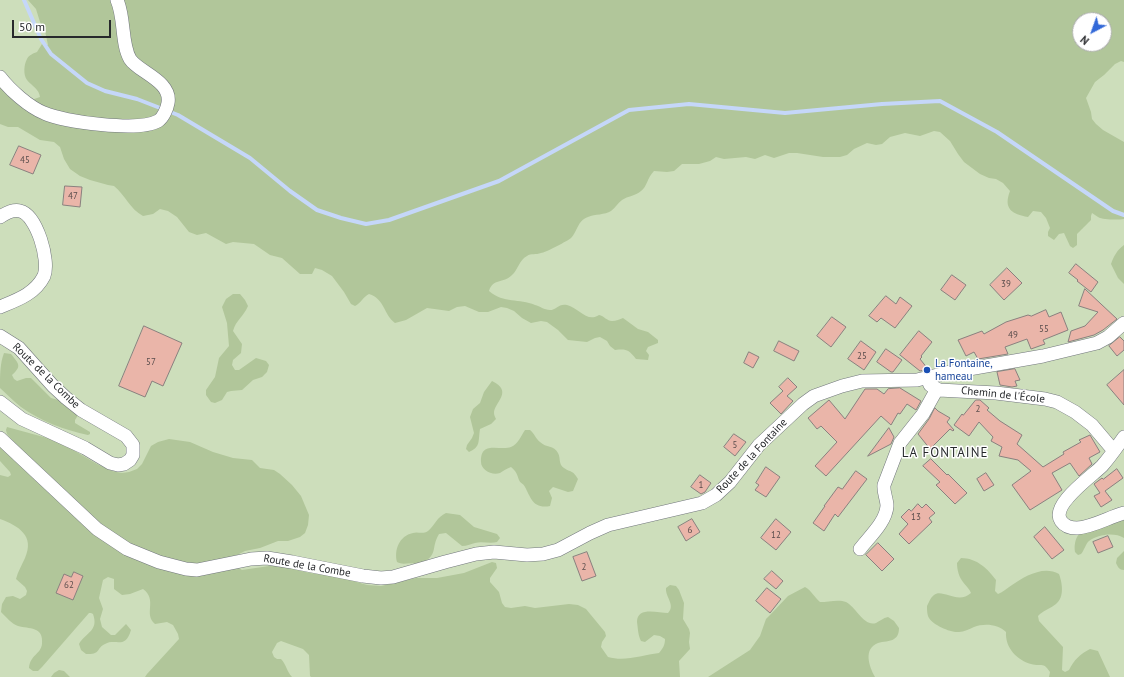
<!DOCTYPE html>
<html>
<head>
<meta charset="utf-8">
<style>
  body { margin:0 }
  #map { position:relative; width:1124px; height:677px; overflow:hidden; background:#f9fbfe; font-family:"PT Sans",sans-serif }
  canvas { display:block }
  .north { position:absolute; left:1072px; top:12px; width:40px; height:40px; box-sizing:border-box; background:#fff; border:1px solid #a9a9ab; border-radius:50%; rotate:221deg; font-size:11px; font-weight:700; line-height:16px; text-align:center; color:#27292c }
  .north::after { content:''; display:block; margin:auto; width:14px; height:18px; background:#3369d8; clip-path:polygon(50% 0,100% 100%,50% 72%,0 100%) }
  .scale { position:absolute; left:12px; top:20px; width:99px; height:18px; box-sizing:border-box; border:2px solid #27292c; border-top:0; padding-left:5px; font-size:12px; line-height:14px; white-space:nowrap; color:#27292c; -webkit-text-stroke:3px #fff; paint-order:stroke }
</style>
</head>
<body>
<div id="map">
<canvas width="1124" height="677"></canvas>
<div class="north">N</div>
<div class="scale">50 m</div>
</div>
<script>
const context = document.querySelector('canvas').getContext('2d');
context.lineJoin = 'round';
function fill(path, color) {
  context.fillStyle = color;
  context.fill(path, 'evenodd');
}
function stroke(path, color, width, dash) {
  context.strokeStyle = color;
  context.lineWidth = width;
  context.lineCap = dash ? 'butt' : 'round';
  context.setLineDash(dash || []);
  context.stroke(path);
}
function drawText(font, color, halo, rows, align = 'center') {
  context.font = font + ' "PT Sans",sans-serif';
  context.lineWidth = 3;
  context.setLineDash([]);
  context.textBaseline = 'middle';
  context.strokeStyle = halo;
  context.fillStyle = color;
  for (const [text, x, y, turn = 0] of rows) {
    context.save();
    context.translate(x, y);
    context.rotate((+turn || 0) * Math.PI / 180);
    context.textAlign = isNaN(turn) ? turn : align;
    if (halo) context.strokeText(text, 0, 0);
    context.fillText(text, 0, 0);
    context.restore();
  }
}
fill(new Path2D(`
  M0,0H1124V677H0ZM1080,20H1104V44H1080Z`), '#cddebb');
fill(new Path2D(`
  M28,0H1124V62L1121,61L1115,64L1104,75L1095,82L1086,98L1091,112L1092,119L1096,124L1103,130L1124,142V219C1119,220 1103,220 1098,217C1096,216 1094,214 1092,213L1091,216V220L1077,234V245L1073,248L1070,246L1064,233L1059,234L1054,240L1048,236V232L1050,228L1046,218L1041,212L1033,211L1028,217C1012,214 1003,209 1010,191L1003,183L996,179L989,178L980,174L964,162L958,154L950,141L940,132L934,131L920,136L905,133L890,137L882,144L876,145L867,143L854,149L847,155L840,157H823L797,153H789L774,158L765,155L755,159L746,157L724,159L716,157L710,161L699,164H682L674,171L667,172L654,171C647,178 647,187 641,191C635,196 628,196 622,200C618,203 615,208 611,211C605,215 595,214 588,217C577,221 578,231 571,238C569,240 545,253 541,253C536,255 531,253 527,256C519,260 518,270 512,275C503,284 493,278 489,291C504,304 519,298 535,305C540,306 544,310 550,310C556,310 559,303 567,305C579,308 587,323 599,315C604,316 607,321 612,321C616,321 620,319 623,318L638,329L648,332L658,340V343L648,347L646,351L649,355L648,360L636,359C628,349 626,349 615,350L610,346L607,341L600,337L595,338L587,342L568,340L558,330L547,322L541,321L531,323L522,318L514,311L507,308L501,307L488,312H479L465,306L457,307L449,311L427,308L406,320L395,323C383,314 385,299 369,294C363,297 361,303 355,306L351,304L344,292L332,276L322,270L315,268L312,274H300L282,258L270,255L254,244L233,242L226,244L206,233L197,235L189,232L177,217L168,211L160,209L153,214L143,216C130,209 125,195 114,186L108,185L90,180L80,176L70,169L64,159L60,147L54,142L40,140L18,127H8L0,124V86L23,103L40,97C39,89 32,86 27,80C23,75 24,64 27,59C29,55 34,53 37,52L42,44L48,45L45,31L40,22L36,9ZM1080,20H1104V44H1080Z
  M1124,245V284L1118,278L1111,264C1114,256 1117,250 1124,245Z
  M233,294H240L245,300L248,306C244,316 236,320 233,331L242,344L241,353L233,360L232,365L235,370H239L256,358L266,361L269,365L267,372L262,377L253,380L242,390L231,391L227,392L222,400L215,403L211,402L206,395V390L215,377L219,358L229,346L227,323L222,307L226,299Z
  M4,353L11,354C19,364 22,366 12,375L14,379L17,381L26,378H31L51,398L62,401L80,412L75,420V423L90,432V434L88,435C65,430 40,421 21,407C13,401 7,394 0,388C0,376 0,363 4,353Z
  M492,381C514,392 494,402 494,413C494,415 495,417 496,419L491,424L480,429C478,441 481,447 469,452L466,449L467,445L472,438L474,433L470,417L473,409L480,403L484,392Z
  M7,427L51,439L63,444L97,464L112,471L122,473L129,472L137,469L142,464L151,446L158,442L169,439L190,442L213,452L233,458L252,460L260,468L274,470L280,474L292,485L301,496L309,515L308,525L305,533L300,537L288,541H278L260,548L245,551L235,556V566L242,570L276,565L310,573L340,577L367,585L381,586L416,578H437L464,573L492,562L496,563L497,568L490,578V582L499,592L502,603L505,607L511,608L525,606L535,608L569,604L578,605L586,609L605,632L606,636L602,642L601,647L608,657C625,662 642,655 659,653C663,648 665,645 665,639L660,636L654,635L645,642L641,641C638,635 638,629 637,622C637,606 658,613 668,613C676,605 665,597 666,588L670,585L676,586L679,590L684,603L683,619L689,629L690,633L689,642L690,649L679,661L680,677H311L310,676L309,655L303,649L281,641L277,643L272,652L274,657L277,659H281C286,664 287,672 292,677H145L147,674L179,639L178,634L173,625L167,622L155,624C143,614 158,600 143,589L130,594L122,595L114,589V579L108,577L103,580L99,598L103,609L100,619L102,627L111,635H115L126,624L131,630C125,650 116,638 105,644C96,648 101,655 86,654L81,650L79,644C86,632 99,631 93,614L91,613H89L42,667L38,671H33L29,668C30,655 41,654 42,644C44,626 29,629 18,626C12,624 6,617 1,612L2,604L6,597L13,596L20,599L26,595L27,591L25,587L16,579C18,571 22,565 25,558C35,536 19,526 0,519V475L8,477L11,475L10,472L0,461V443L13,445L14,442L7,434L6,430Z
  M525,430H530C534,433 536,439 540,442C546,448 554,445 558,453C561,458 558,464 564,468C571,473 572,469 578,479L573,491L568,492L553,487L549,491L552,498L550,506C533,509 531,498 525,487C524,484 520,483 519,480C517,474 516,471 511,467C506,469 503,471 500,473C492,476 481,470 481,462C480,440 500,451 511,447C518,444 521,436 525,430Z
  M446,513L460,515L474,527L497,534L500,538L497,542C490,544 482,541 475,543C470,544 467,546 462,546L446,533L439,534C430,549 440,554 419,565C409,561 404,566 397,562C394,550 399,536 413,533C418,531 422,535 428,531C435,525 437,517 446,513Z
  M1124,520V538C1115,532 1098,534 1089,541C1086,543 1084,551 1081,554L1078,555L1075,552C1074,546 1075,539 1079,534C1083,529 1115,523 1124,520Z
  M1124,551V570C1119,570 1118,567 1116,563L1117,558Z
  M961,558C977,558 988,569 996,580L995,591L998,594C1003,592 1007,588 1012,585C1024,577 1043,565 1059,574C1062,582 1065,597 1056,604C1051,608 1045,610 1040,614L1038,616L1039,621L1063,647L1062,670L1065,672L1069,670C1074,660 1080,654 1090,649L1098,651L1110,677H1049L1050,672C1043,661 1041,667 1031,664C1017,660 1005,648 1006,632C998,624 984,623 974,627C969,629 964,632 959,632C951,633 933,625 929,618C927,615 927,609 927,606C929,602 931,597 934,595C942,588 958,605 971,593C969,588 966,586 963,582C959,577 957,570 957,563Z
  M805,587C812,591 814,597 820,602C828,602 839,599 846,602C856,607 864,627 876,623C880,621 883,618 888,617L894,621L899,628C899,632 898,637 894,639C890,642 883,641 878,643C863,649 869,666 875,677H708L750,650L760,636L766,619L770,615L788,596Z
  M59,670L64,671L70,677H51L54,673Z`), '#b1c69a');
stroke(new Path2D(`
  M24,0L41,39L51,54L87,83L105,91L137,99L178,115L250,158L290,191L317,210L341,218L366,224L389,220L499,181L629,110L689,104L785,113L882,104L940,101L997,132L1113,211L1124,215`), '#c5d7f9', 4);
const building = new Path2D(`
  M19,146L41,155L33,174L10,165Z
  M65,186L82,187L80,207L63,205Z
  M1076,264L1098,282L1091,292L1077,281L1078,280L1069,273Z
  M1007,268L1022,283L1004,300L990,285Z
  M952,275L966,285L955,300L941,290Z
  M1085,289L1117,319L1103,330L1094,335L1068,342L1071,331L1085,326L1098,312L1079,306Z
  M886,296L896,304L900,297L912,306L895,328L881,318L877,322L869,316Z
  M1046,310L1049,317L1061,312L1068,330L1043,340L1045,344L1031,349L1027,339L1005,347L1008,354L978,359L974,352L966,356L958,340L982,331L984,334L1006,322L1028,315L1031,316Z
  M832,317L846,327L831,347L817,336Z
  M144,326L182,343L163,386L152,381L145,397L119,386Z
  M919,331L932,342L921,356L922,357L920,359L928,369L920,371L900,355Z
  M1120,337L1124,341V350L1117,356L1109,346Z
  M779,341L799,351L794,361L774,351Z
  M861,341L876,352L864,370L848,359Z
  M886,349L902,360L893,372H891L877,362Z
  M749,352L759,357L753,368L744,363Z
  M1015,369L1020,380L1015,381L1017,386L1012,387L1000,385L997,372Z
  M1124,370V405L1107,385Z
  M788,378L797,387L787,396L793,401L781,414L770,403L783,391L779,387Z
  M900,388L921,401L916,410L907,404L900,414L898,413L891,425L881,416L826,476L815,466L837,442L821,426L817,429L808,418L829,400L845,419L865,389H877L884,394L888,389Z
  M976,400H980L989,408L987,410L1000,421L1022,435L1017,444L1043,467L1064,454L1063,452L1081,442L1079,440L1090,435L1100,452L1089,458L1092,464L1079,476L1070,463L1052,473L1062,490L1030,510L1012,485L1031,471L1018,460L999,456L1002,447L991,441L993,437L979,422L969,436L954,425L962,414L963,415Z
  M935,408L938,411L950,418L947,422L954,430L953,431L950,429L930,449L918,434L929,419Z
  M889,428L894,437L891,444L868,456Z
  M734,434L746,442L735,456L724,447Z
  M931,459L947,475L948,474L967,493L955,504L936,485L940,482L923,466Z
  M766,467L780,477L766,497L755,490L759,485L756,483Z
  M1117,469L1123,478L1105,491L1112,500L1101,507L1094,496L1100,493L1094,484L1102,478L1103,479Z
  M856,471L867,479L838,517L835,514L824,531L813,523L825,506H824L838,487L842,489Z
  M986,473L994,485L984,491L977,479Z
  M700,475L711,483L705,492L701,494L691,487Z
  M918,504L922,508L926,504L935,513L929,518L932,522L909,544L899,534L908,524L901,517L909,509L911,511Z
  M692,519L700,532L686,541L678,527Z
  M776,519L791,532L776,550L761,538Z
  M1045,527L1064,550L1052,559L1034,537Z
  M1108,536L1113,547L1098,553L1093,542Z
  M878,543L894,559L882,571L866,555Z
  M587,552L596,576L582,581L573,557Z
  M772,571L783,581L776,589L764,579Z
  M74,572L83,576L73,600L56,593L64,574L71,577Z
  M767,588L781,599L770,613L756,601Z`);
fill(building, '#eab5a9');
stroke(building, '#8a817f', 1);
const minor = new Path2D(`
  M0,77C10,90 29,107 44,113C64,122 139,132 158,121C163,118 167,109 168,103C172,81 138,72 130,59C121,43 125,18 117,0
  M0,217C6,213 13,209 20,211C37,215 50,261 44,276C35,294 17,300 0,307
  M0,336L19,348L53,386L66,398L81,410L126,436L133,445V455L130,460L124,464L118,465L110,463L85,448L22,419L0,402
  M927,378L930,385L939,390L996,393L1045,399L1057,402L1075,412L1092,425L1114,451
  M1124,437C1117,447 1110,457 1102,466C1091,477 1050,505 1061,521C1065,527 1071,528 1077,528C1093,527 1109,517 1124,513
  M0,438L97,529L127,549L159,562L186,569L197,570L251,559L267,558L292,562L363,576L381,578L393,577L445,562L476,554L494,552L527,555L543,554L558,550L590,533L608,525L702,503L716,495L730,482L759,445L803,404L814,396L842,386L862,381L917,380L946,373L1043,356L1097,343L1108,337L1124,323
  M860,549C869,537 886,522 887,506C887,499 883,492 884,485L900,443L923,414L937,389`);
stroke(minor, '#72777d', 14);
stroke(minor, '#fff', 13);
for (const [x, y, r, color] of [
  [927,370,4,"#1a4fb4"]
]) {
  const dot = new Path2D();
  dot.arc(x, y, r, 0, 2 * Math.PI);
  context.fillStyle = color;
  context.fill(dot);
  stroke(dot, '#fff', 1.5);
}
drawText('9px', '#584c4b', null, [
  ["45",25,160],
  ["47",73,196],
  ["39",1006,284],
  ["55",1044,329],
  ["49",1013,335],
  ["25",862,356],
  ["57",151,362],
  ["2",978,409],
  ["5",735,445],
  ["1",701,485],
  ["13",916,517],
  ["6",690,530],
  ["12",776,535],
  ["2",584,567],
  ["62",69,585]
]);
drawText('11px', '#164399', '#fff', [
  ["La Fontaine,",935,364],
  ["hameau",935,377]
], 'left');
drawText('11px', '#27292c', '#fff', [
  ["Route de la Combe",46,376,44],
  ["Chemin de l'École",1003,395,6],
  ["Route de la Fontaine",752,456,-47],
  ["Route de la Combe",307,566,10]
]);
context.letterSpacing = '1px';
drawText('13px', '#27292c', '#fff', [
  ["LA FONTAINE",945,453]
]);
context.letterSpacing = '0px';
</script>
</body>
</html>
